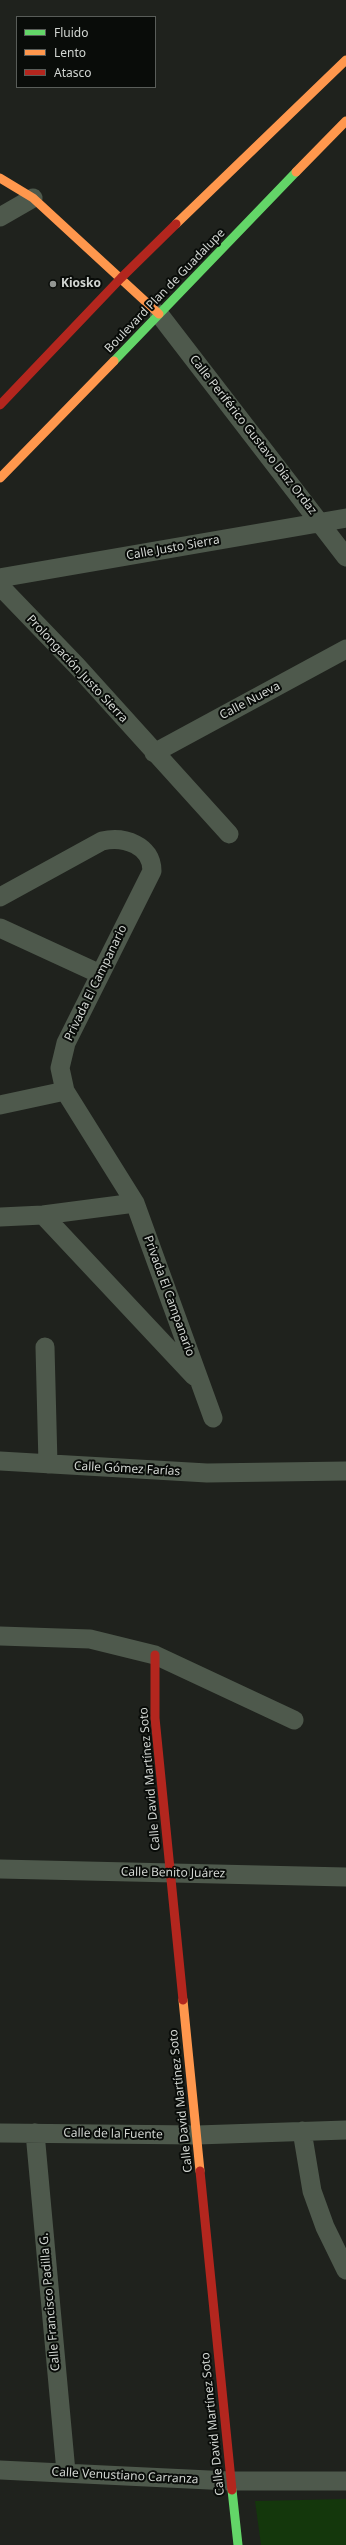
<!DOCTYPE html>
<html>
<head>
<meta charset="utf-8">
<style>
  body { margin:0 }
  #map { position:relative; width:346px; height:2545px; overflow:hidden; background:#1f221d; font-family:"Noto Sans",sans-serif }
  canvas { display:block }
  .legend { position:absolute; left:16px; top:16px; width:140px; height:72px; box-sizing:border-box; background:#090c09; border:1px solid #595d59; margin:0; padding:5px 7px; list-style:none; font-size:12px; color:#d2d6d2 }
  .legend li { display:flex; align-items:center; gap:8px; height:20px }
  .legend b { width:20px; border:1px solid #595d59 }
</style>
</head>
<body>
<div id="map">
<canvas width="346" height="2545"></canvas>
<ul class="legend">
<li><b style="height:5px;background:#63d668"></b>Fluido</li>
<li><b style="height:5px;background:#ff974d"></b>Lento</li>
<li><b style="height:5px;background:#b3261e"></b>Atasco</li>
</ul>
</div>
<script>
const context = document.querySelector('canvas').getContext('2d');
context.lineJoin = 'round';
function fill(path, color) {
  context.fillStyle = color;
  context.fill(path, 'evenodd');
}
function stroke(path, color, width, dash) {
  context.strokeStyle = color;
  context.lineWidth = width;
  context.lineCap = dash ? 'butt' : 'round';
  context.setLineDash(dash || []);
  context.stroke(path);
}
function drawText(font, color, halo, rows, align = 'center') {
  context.font = font + ' "Noto Sans",sans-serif';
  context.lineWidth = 4;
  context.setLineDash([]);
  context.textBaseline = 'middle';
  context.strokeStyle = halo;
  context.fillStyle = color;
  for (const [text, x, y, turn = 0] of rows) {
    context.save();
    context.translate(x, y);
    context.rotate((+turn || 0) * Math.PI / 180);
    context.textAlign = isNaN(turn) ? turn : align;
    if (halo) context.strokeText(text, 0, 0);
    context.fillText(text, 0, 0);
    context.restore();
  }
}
fill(new Path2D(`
  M346,2499V2545H261L255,2501Z`), '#14370c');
stroke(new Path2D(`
  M0,217L33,198
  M159,314L346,557
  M0,578L346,518
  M0,586L77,666L229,834
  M154,753L346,649
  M0,897L102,841C124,836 152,845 152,871L66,1043L60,1068L65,1091L135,1203L213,1418
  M0,928L100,974
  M0,1105L65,1091
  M43,1215L194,1376
  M0,1217L43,1215L135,1203
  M45,1347L48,1464
  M0,1461L207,1473L346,1471
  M0,1636L90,1639L155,1655L294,1720
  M0,1869L346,1877
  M302,2131L312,2191L325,2227L346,2270
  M0,2133L197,2135L346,2130
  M35,2133L66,2472
  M0,2470L230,2481H346`), '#4e594c', 19);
stroke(new Path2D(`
  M114,361L296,172
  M232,2490L238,2545`), '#63d668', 9);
stroke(new Path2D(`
  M296,172L346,121
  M0,178L33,198L159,314
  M176,224L346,60
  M0,478L114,361
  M183,2000L200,2171`), '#ff974d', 9);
stroke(new Path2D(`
  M0,405L121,278L176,224
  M155,1655V1718L183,2000
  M200,2171L232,2490`), '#b3261e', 9);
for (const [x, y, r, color] of [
  [53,284,4,"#939793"]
]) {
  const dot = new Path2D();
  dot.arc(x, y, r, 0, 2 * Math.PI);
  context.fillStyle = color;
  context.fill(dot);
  stroke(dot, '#090c09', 1.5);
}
drawText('bold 12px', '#d2d6d2', '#090c09', [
  ["Kiosko",61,284]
], 'left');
drawText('12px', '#d2d6d2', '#090c09', [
  ["Boulevard Plan de Guadalupe",165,291,-46],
  ["Calle Periférico Gustavo Díaz Ordaz",253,435,52],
  ["Calle Justo Sierra",173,548,-10],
  ["Prolongación Justo Sierra",77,669,47],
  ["Calle Nueva",250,701,-28],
  ["Privada El Campanario",96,983,-64],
  ["Privada El Campanario",169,1296,70],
  ["Calle Gómez Farías",127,1469,3],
  ["Calle David Martínez Soto",150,1779,-95],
  ["Calle Benito Juárez",173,1873,1],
  ["Calle David Martínez Soto",181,2101,-96],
  ["Calle de la Fuente",113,2134,1],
  ["Calle Francisco Padilla G.",50,2302,-95],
  ["Calle David Martínez Soto",213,2424,-96],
  ["Calle Venustiano Carranza",125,2476,3]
]);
</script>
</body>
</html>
